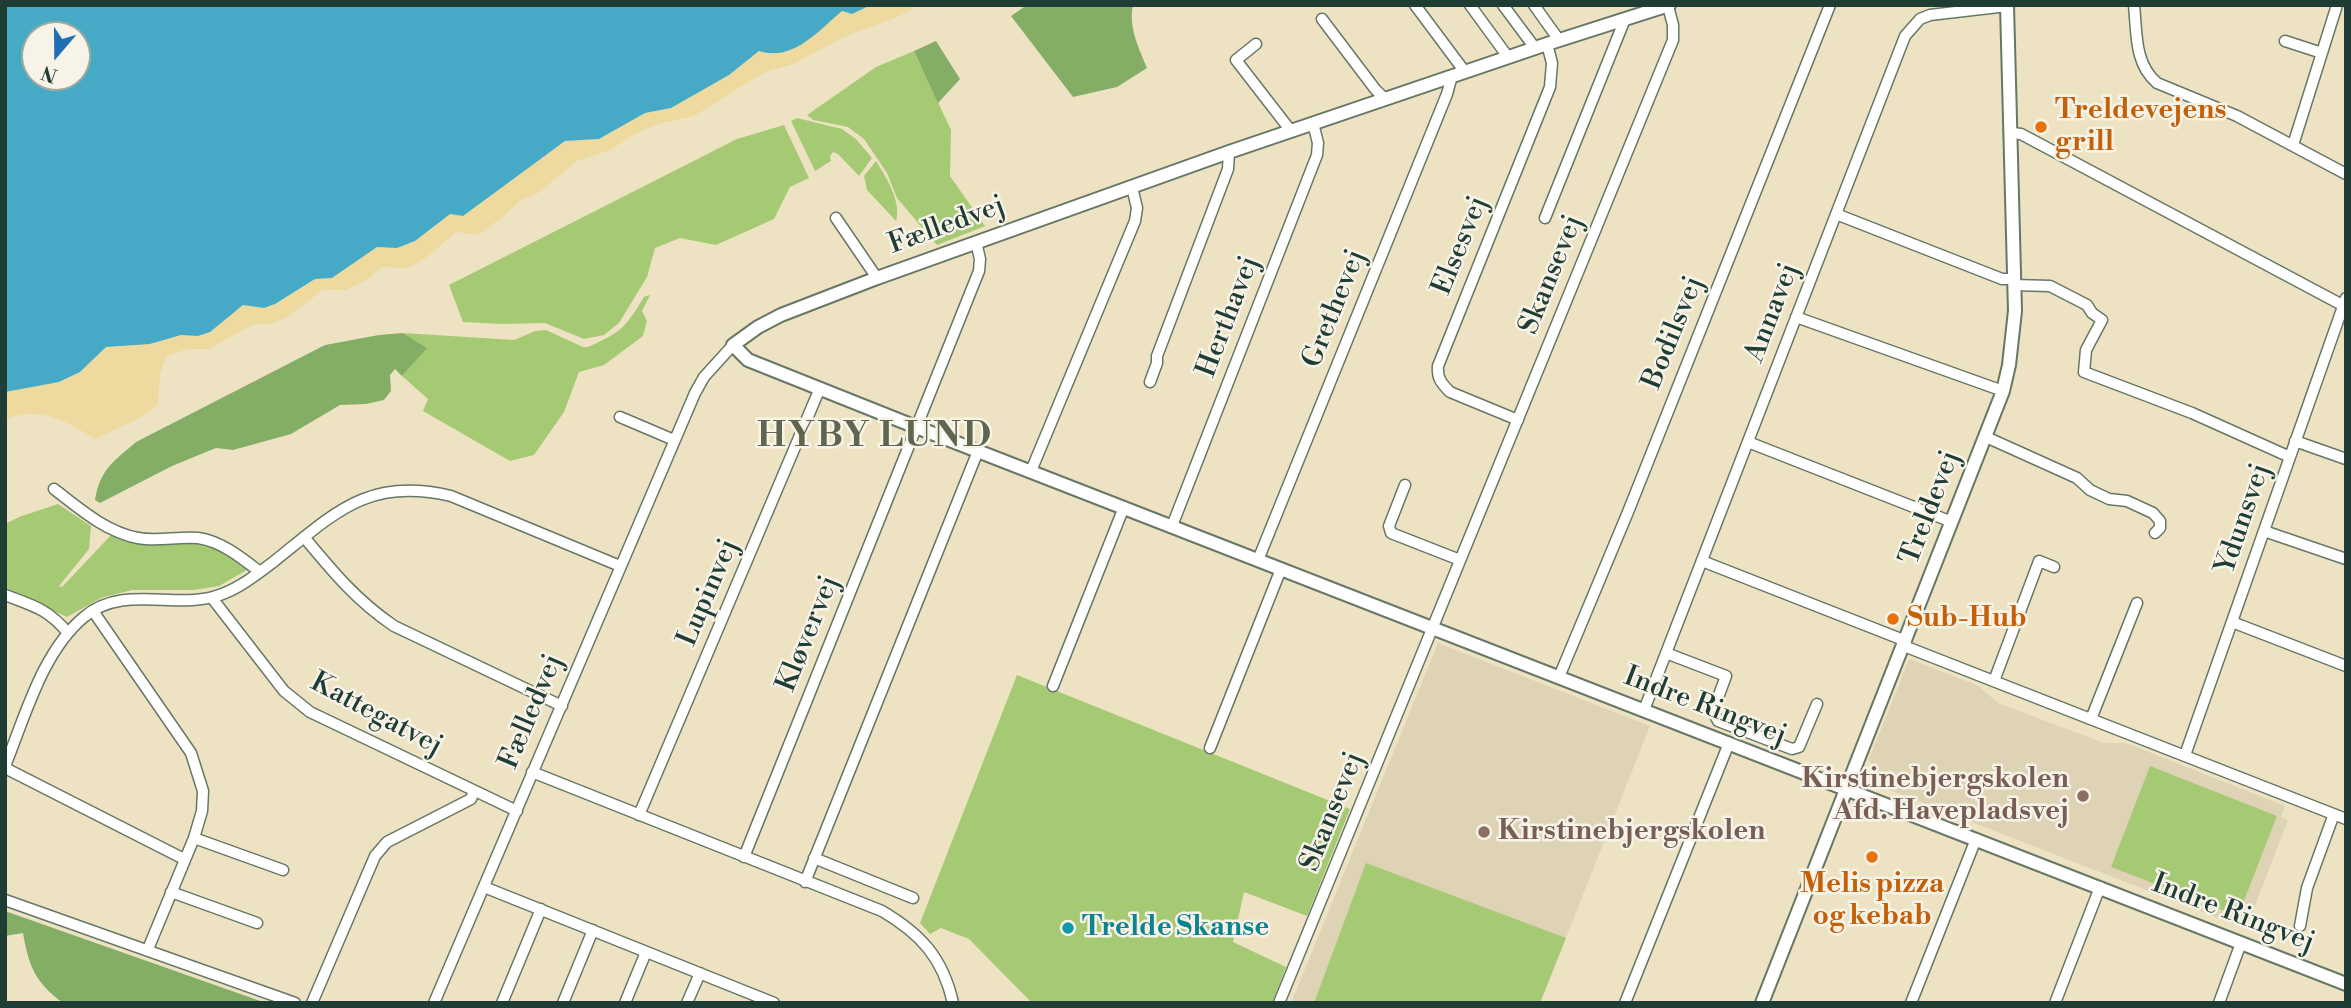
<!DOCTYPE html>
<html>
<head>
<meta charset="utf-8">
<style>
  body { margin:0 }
  #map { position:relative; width:2351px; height:1008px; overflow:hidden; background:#ede3c3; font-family:"Libre Bodoni",serif }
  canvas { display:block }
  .frame { position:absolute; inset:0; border:7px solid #1f3d34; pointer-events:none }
  .north { position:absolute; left:21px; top:21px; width:70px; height:70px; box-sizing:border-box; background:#f7f3e8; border:2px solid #a1aaa0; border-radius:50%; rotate:200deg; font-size:19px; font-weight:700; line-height:28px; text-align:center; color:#1f3d34 }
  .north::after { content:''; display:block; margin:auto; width:24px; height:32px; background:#1f6fb2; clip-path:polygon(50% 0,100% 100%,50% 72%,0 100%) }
</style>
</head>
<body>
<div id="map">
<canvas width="2351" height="1008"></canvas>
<div class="frame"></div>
<div class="north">N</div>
</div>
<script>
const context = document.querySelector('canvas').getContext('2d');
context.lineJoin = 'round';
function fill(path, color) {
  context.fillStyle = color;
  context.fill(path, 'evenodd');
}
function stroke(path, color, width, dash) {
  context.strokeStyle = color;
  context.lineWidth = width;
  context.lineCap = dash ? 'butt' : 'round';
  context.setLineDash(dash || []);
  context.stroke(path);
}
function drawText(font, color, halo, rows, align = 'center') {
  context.font = font + ' "Libre Bodoni",serif';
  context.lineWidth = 5;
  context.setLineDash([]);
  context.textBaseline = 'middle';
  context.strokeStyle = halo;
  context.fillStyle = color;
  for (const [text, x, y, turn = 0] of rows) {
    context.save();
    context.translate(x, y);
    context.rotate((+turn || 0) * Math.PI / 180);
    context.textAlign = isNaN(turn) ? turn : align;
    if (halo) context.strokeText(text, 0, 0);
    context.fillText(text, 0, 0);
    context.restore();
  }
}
fill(new Path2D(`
  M1438,643L1650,726L1540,1003H1291Z
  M1909,659L1977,685L1998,703L2104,743H2126L2285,806L2281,817L2288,820L2246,929L1882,787L1869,759Z`), '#ded4b5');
fill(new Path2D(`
  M914,51L951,130L950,176L985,226L937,245L897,198L887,173L864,139L848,127L813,120L807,115L876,67Z
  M797,118L842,129L856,139L872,158L859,176L838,154L833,152L830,156L831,161L815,171L791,121Z
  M784,125L809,178L790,187L774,219L716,245L680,238L655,248L647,277L619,323L604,335L584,339L545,323L503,324L463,322L449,285L737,139Z
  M876,161C886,177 902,202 896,221L867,190L864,176Z
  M650,295L642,311L647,321L643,336L604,365L579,372L564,412L534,455L510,461L423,411L428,399L402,376L426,348L403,333L514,340L535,331L546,330L583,347H588C623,331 624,329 644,297Z
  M58,504L91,526L89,549L59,586L62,587L112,534C141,547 169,539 200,543C218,546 233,559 247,570L219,586L194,590H132L101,598L67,617L5,588V524L19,517Z
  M1017,675L1350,809L1307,916L1244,892L1233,942L1286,967L1272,1003H1032L969,939L941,928L930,934L920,923Z
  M2150,766L2277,816L2238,916L2111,867Z
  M1366,863L1566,938L1540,1003H1314Z`), '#a6ca74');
fill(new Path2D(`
  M1027,5H1133C1128,27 1139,48 1147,68L1117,87L1073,97L1011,16Z
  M936,41L960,79L938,103L914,51Z
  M403,333L427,348L402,376L395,369L390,375L391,391L384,400L366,404L340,405L291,434L233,450L216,448L172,466L100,503L95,500C100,469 114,461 136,442L325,345L379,335Z
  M5,911L266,1003H63C35,982 29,967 23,933L5,936Z`), '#84ae66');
fill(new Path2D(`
  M871,5H918L900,16L844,37L794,64L765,72L694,116L658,124L637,133L610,150L577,161L538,193L521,200L504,216L478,235L456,232L430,255L409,268L382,267L366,280L346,290H323L286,318L270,324H254L209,349H188L166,356L160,374L158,405L143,416L95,439C66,421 38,405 5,420V392L9,390L59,382L80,372L106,347L150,344L182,335L198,336L210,332L243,305L264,308L275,304L316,279L332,278L377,247L397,248L415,241L450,214L463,216L565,141L599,139L645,113L671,108L729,75L760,51L771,55L807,41L842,11L865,9Z`), '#eeda9e');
fill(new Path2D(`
  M5,5H871L852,14L842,11C818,31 793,62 759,51L729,75L671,108L645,113L599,139L565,141L463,216L450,214L415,241L397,248L377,247L332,278L315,279L275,304L264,308L243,305L210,332L198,336L181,335L150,344L106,347L80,372L59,382L5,392ZM35,35H77V77H35Z`), '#46aac6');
const minor = new Path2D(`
  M1415,5L1465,72
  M1470,5L1508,57
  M1503,5L1535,48
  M1534,5L1559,40
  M2134,5C2137,33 2134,63 2157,83L2237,116L2346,174
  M1322,19L1375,89L1385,99
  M2285,41L2322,53
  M1256,44L1236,60L1291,131
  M2012,133L2021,134L2346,307
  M2293,145L2337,5
  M1836,214L2002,279H2014
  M836,218L877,278
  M1545,218L1625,19
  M2014,285L2050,286L2087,305L2092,313L2102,320L2086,350L2084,372L2192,413L2290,457
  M1796,317L2003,391
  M1150,382L1157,363V356L1228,169L1229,152
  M620,417L674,440
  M1518,420L1450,392C1441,383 1437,378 1438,366L1550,87L1552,63L1547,44
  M1986,437L2077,478L2090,490L2109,499L2127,501L2153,513L2160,521V528L2155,533
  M2295,441L2346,459
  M1748,442L1952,522
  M1031,471L1135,221L1137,208L1132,187
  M1405,485L1389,526L1391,533L1460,560
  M54,489C80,509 106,532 138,538C158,542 178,536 198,538C221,541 242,558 260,572
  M1172,526L1317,155L1318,143L1313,123
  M2264,531L2346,559
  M304,537C333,572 356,600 394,626L562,706
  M1258,560L1447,94L1452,76
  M1702,561L1906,641
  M5,595C34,606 48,609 68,633
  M212,598L284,691L310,712L517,811
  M93,611L191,753L203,791L202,811L194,838L148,949
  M2232,622L2346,666
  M1904,646L2346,819
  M1666,653L1726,676L1713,711L1718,721L1792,749L1799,747L1817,704
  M1559,677L1628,512L1830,5
  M1994,681L2039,561L2054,567
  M1053,686L1124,507
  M1644,710L1905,36L1920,19L1930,15L2007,6
  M2091,719L2137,603
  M1210,748L1281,569
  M2185,755L2346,298
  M5,766C25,717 42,652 84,617C121,585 171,608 213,597C236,591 253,577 272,563C334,514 367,476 451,496L620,566
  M5,768L184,859
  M532,772L882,911C921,934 943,958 953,1003
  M639,815L820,388
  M194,838L283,870
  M744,857L979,271L980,259L976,242
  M814,858L913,898
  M805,882L978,451
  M484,887L774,1003
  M171,892L257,923
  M5,900L295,1003
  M2300,926L2307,888L2334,814
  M312,1003L375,856L387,842L471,799L474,791
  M434,1003L695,393L704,377L733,345
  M502,1003L541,909
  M563,1003L593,930
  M625,1003L646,952
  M687,1003L700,973
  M1279,1003L1673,40V25L1668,6
  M1625,1003L1729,743
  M1911,1003L1976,839
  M2055,1003L2100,887
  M2219,1003L2241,943`);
const tertiary = new Path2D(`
  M1669,5L1547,44L1229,152L877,278L781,315L758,327L733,345L748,360L916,427L2346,984
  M1762,1003L2003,391L2009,365L2015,311L2007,5`);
stroke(minor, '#677766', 13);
stroke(tertiary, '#677766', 16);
stroke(minor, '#fff', 10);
stroke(tertiary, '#fff', 12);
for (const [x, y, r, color] of [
  [2041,127,7,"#e8710a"],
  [1893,619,7,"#e8710a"],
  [2083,796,7,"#8d6e63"],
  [1484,832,7,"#8d6e63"],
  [1872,857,7,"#e8710a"],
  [1068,928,7,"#0f9aa8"]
]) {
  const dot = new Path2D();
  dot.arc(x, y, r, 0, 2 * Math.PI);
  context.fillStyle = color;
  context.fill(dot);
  stroke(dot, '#f7f3e8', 2.5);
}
drawText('bold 28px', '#c56008', '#f7f3e8', [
  ["Treldevejens",2055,111],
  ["grill",2055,143],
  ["Sub-Hub",1907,619],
  ["Melis pizza",1872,885,"center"],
  ["og kebab",1872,917,"center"]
], 'left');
drawText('28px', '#1f3d34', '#f7f3e8', [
  ["Fælledvej",947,226,-20],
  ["Elsesvej",1461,246,-68],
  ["Skansevej",1552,275,-68],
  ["Grethevej",1335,309,-68],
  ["Annavej",1773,313,-69],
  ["Herthavej",1229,317,-69],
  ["Bodilsvej",1674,333,-68],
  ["Treldevej",1931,508,-69],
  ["Ydunsvej",2244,519,-71],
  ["Lupinvej",709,593,-67],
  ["Kløvervej",809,634,-68],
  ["Indre Ringvej",1705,707,21],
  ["Fælledvej",532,712,-67],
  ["Kattegatvej",376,715,28],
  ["Skansevej",1333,812,-68],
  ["Indre Ringvej",2233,914,21]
]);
drawText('bold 28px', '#785e54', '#f7f3e8', [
  ["Kirstinebjergskolen",2069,780],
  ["Afd. Havepladsvej",2069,812],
  ["Kirstinebjergskolen",1498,832,"left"]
], 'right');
drawText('bold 28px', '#0d838f', '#f7f3e8', [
  ["Trelde Skanse",1082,928]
], 'left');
context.letterSpacing = '2px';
drawText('bold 35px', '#5f664e', '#f7f3e8', [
  ["HYBY LUND",875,438]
]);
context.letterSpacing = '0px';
</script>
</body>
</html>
